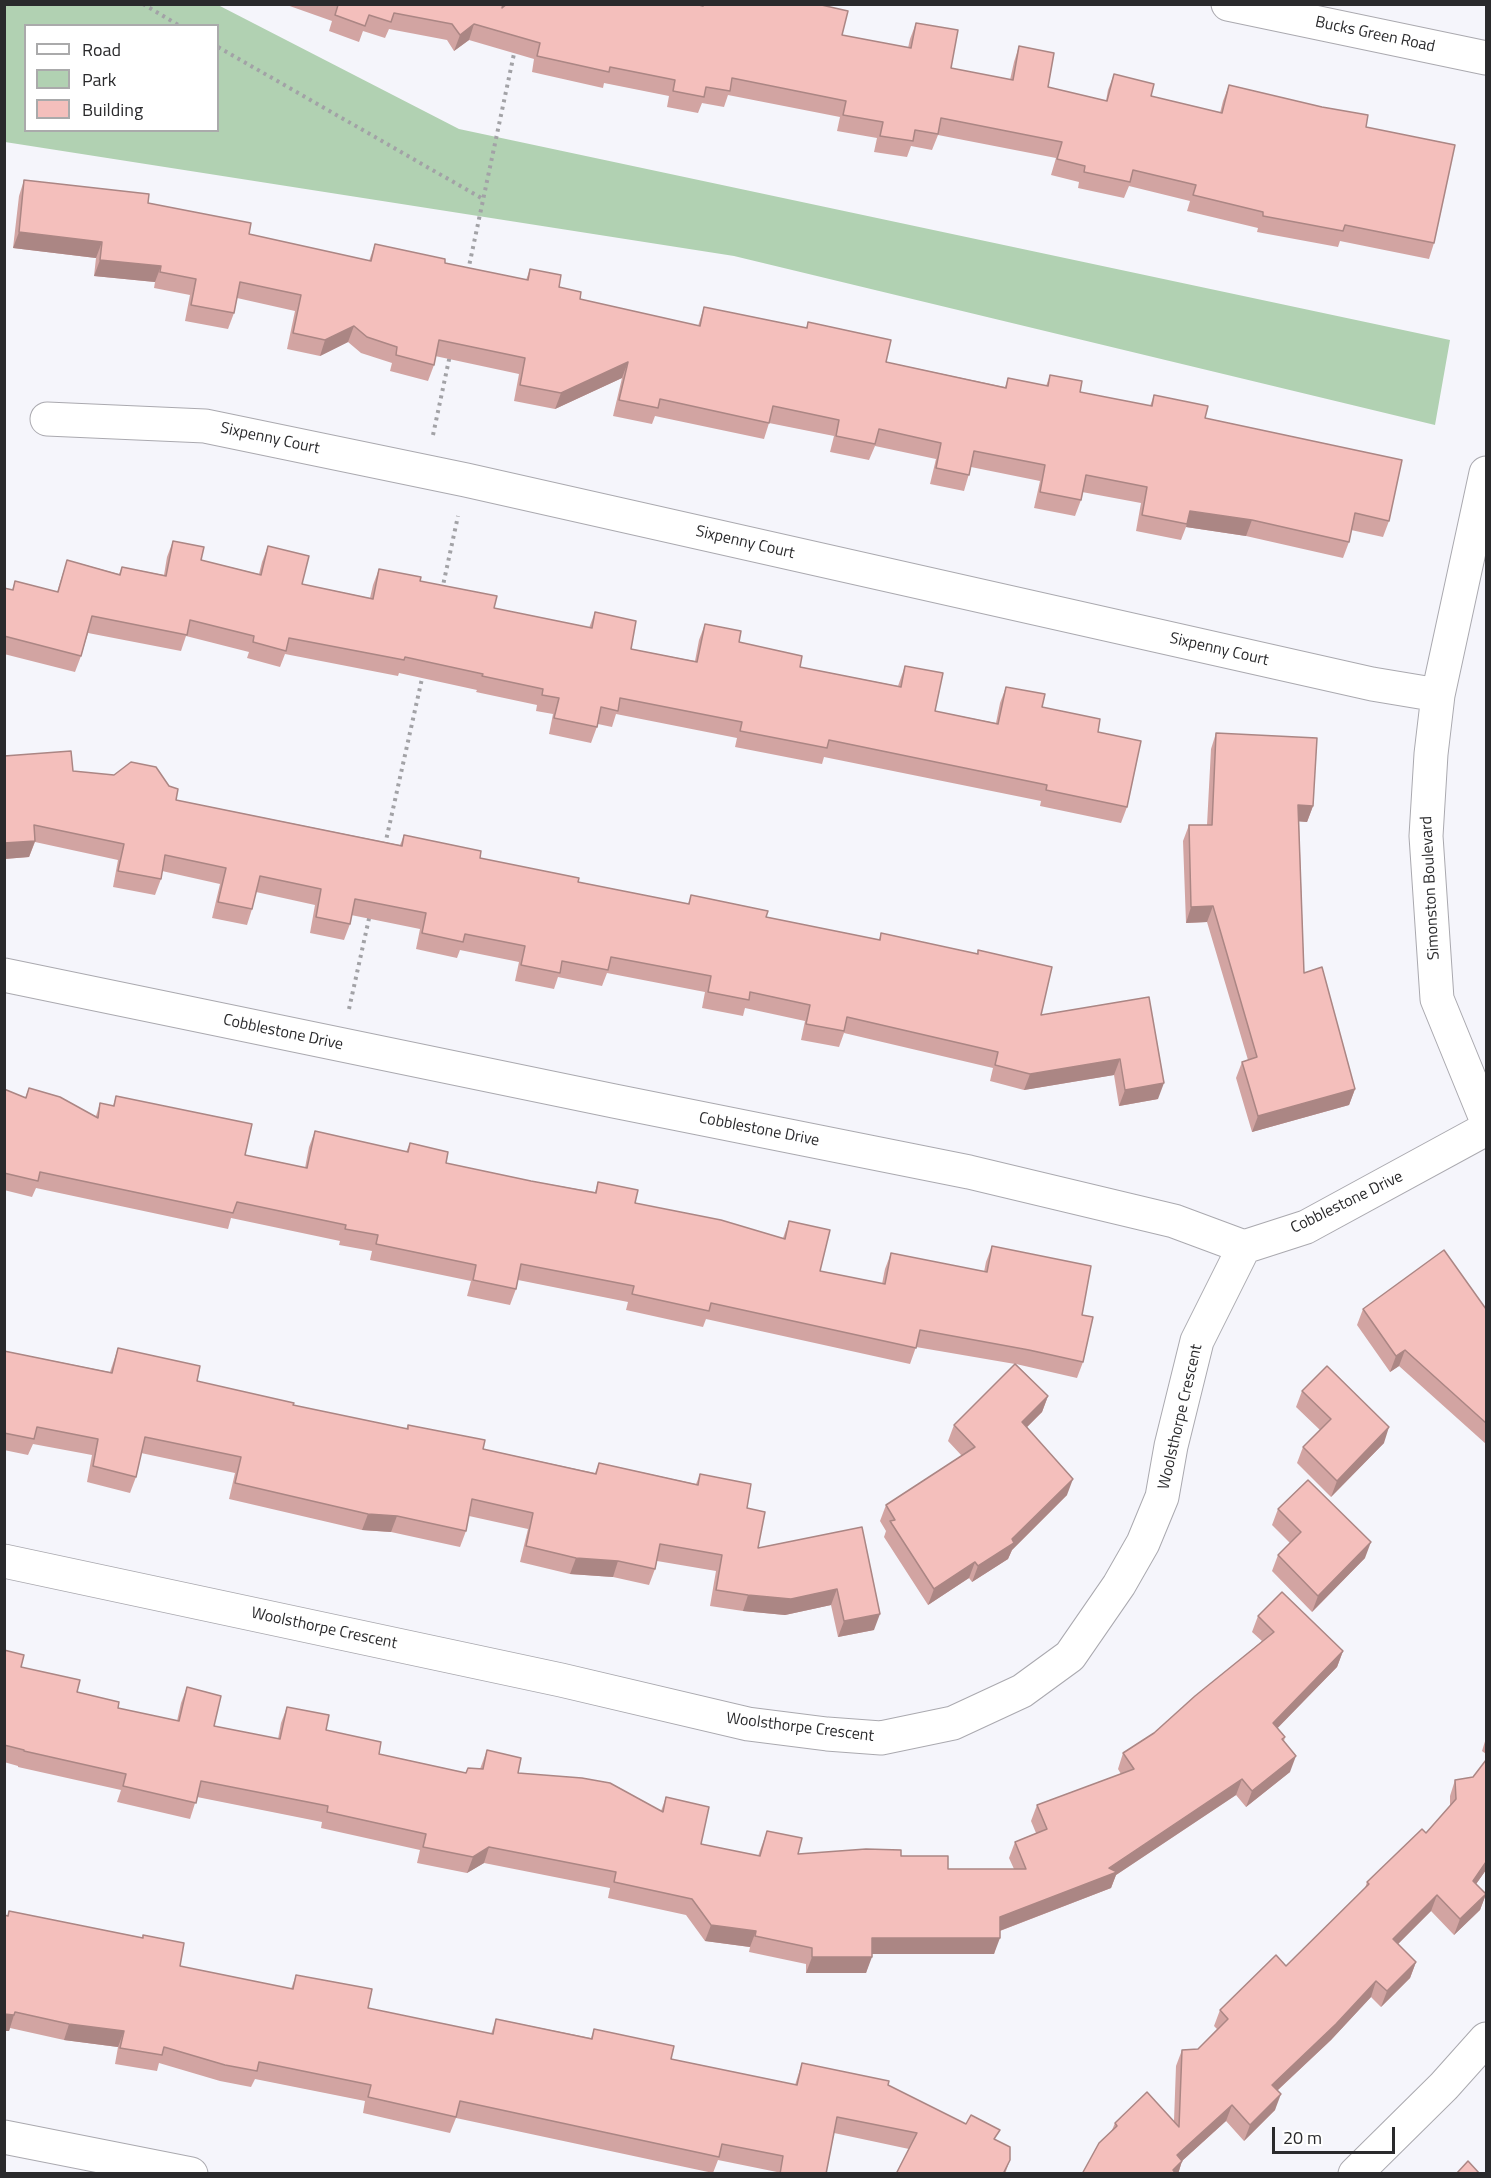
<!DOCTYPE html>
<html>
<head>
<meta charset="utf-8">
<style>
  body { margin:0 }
  #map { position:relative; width:1491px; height:2178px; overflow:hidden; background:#f5f5fb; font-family:"Titillium Web",sans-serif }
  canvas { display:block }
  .frame { position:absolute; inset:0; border:6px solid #2a2a2c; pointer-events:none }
  .legend { position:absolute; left:24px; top:24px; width:195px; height:108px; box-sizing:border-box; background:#fff; border:2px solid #aaaaab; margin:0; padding:8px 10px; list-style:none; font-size:18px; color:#2a2a2c }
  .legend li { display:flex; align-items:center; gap:12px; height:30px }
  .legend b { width:30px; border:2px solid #aaaaab }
  .scale { position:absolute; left:1272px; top:2127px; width:123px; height:27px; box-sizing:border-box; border:3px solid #2a2a2c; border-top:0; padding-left:8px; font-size:18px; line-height:21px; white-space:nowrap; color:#2a2a2c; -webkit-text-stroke:4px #fff; paint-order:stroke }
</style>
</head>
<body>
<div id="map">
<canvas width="1491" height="2178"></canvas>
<div class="frame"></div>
<ul class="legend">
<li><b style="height:8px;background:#fff"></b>Road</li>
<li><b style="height:16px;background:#b1d1b2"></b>Park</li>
<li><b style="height:16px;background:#f4bfbc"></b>Building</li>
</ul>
<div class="scale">20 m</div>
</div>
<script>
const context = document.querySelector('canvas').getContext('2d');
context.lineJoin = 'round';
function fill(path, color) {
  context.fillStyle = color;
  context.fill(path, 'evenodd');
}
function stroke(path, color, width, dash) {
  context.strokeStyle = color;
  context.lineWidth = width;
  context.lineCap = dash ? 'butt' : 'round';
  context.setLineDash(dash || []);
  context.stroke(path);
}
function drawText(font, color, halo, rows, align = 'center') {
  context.font = font + ' "Titillium Web",sans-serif';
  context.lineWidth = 4.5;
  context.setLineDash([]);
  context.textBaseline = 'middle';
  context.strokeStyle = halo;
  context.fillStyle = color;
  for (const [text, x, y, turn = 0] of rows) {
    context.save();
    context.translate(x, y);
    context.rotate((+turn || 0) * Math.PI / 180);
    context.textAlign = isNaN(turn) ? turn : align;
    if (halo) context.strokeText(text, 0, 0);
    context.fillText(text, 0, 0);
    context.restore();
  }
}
fill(new Path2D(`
  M4,5H218L459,129L1450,340L1435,425L734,256L5,142ZM26,26H218V130H26Z`), '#b1d1b2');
const minor = new Path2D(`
  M1228,4L1486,58
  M47,419L205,426L466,480L1372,684L1438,695
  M1486,473L1438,695L1431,754L1426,836L1437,999L1486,1119
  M4,975L614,1101L969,1172L1174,1221L1244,1247L1306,1227L1486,1129
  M4,1561L561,1680L748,1724L827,1734L881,1738L953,1723L1022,1691L1070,1656L1119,1585L1143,1543L1162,1497L1171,1446L1197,1341L1244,1247
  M4,2137L191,2174
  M1355,2174L1444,2086L1486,2039`);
stroke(minor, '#aaa9af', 35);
stroke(new Path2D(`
  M143,4L180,26
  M218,47L483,199
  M468,271L515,49
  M433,435L450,355
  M442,590L458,516
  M385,845L423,674
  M349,1009L370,914`), '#a2a2a6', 4, [3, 4.5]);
stroke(minor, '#fff', 33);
fill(new Path2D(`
  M284,4H503L502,8L700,6V4H817L842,35L908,48L910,39L916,23L951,68L1010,80L1014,62L1019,46L1048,87L1106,101L1108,90L1114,74L1151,96L1220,113L1223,101L1229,85L1366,127L1434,243L1429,259L1340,241L1338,247L1257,232L1258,228L1187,211L1190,201L1129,186L1124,198L1078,188L1079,182L1051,175L1056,158L938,135L932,150L911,146L907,157L874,152L877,138L837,131L840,117L728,95L724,107L702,103L698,113L667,107L669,96L604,83L603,88L532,72L534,59L469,40L454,51L447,40L389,29L385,38L363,31L359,42L329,31L332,21Z
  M24,180L148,203L249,234L369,261L375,244L445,263L526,280L530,269L580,299L698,326L704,307L806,328L808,322L886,362L1005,387L1008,378L1046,386L1050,375L1080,392L1150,406L1154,395L1205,418L1389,521L1383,537L1351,530L1349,542L1343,558L1246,536L1186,527L1181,540L1136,531L1141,503L1082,492L1081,500L1075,516L1034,508L1040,481L971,467L964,491L930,484L936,459L875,446L869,460L830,452L834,436L769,423L764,439L655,416L652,424L613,416L622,378L555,409L514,401L519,374L435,356L434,365L428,381L390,371L392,363L361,353L348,342L320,356L287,349L295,311L237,298L234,313L228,329L185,321L190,295L154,288L155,282L94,276L96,258L13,248L19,196Z
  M173,541L201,560L259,574L262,562L268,546L302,584L370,598L373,585L379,569L420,581L494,608L589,628L595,612L631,649L695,661L699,640L705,624L739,642L800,667L898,686L905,666L935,711L996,723L1000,703L1006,687L1042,707L1098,732L1127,807L1121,823L1040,806L1041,801L824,757L822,764L735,747L737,738L616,714L612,727L598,724L591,743L549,734L553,714L536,711L537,705L476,692L477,690L399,673L398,676L285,654L280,667L247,658L249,652L186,636L181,651L88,633L81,656L75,672L4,654V588L12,590L15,581L57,592L67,560L119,574L122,567L164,575L167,557Z
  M1216,733L1313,806L1307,822L1299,821L1304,973L1355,1089L1349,1105L1252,1132L1236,1078L1242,1062L1248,1060L1207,922L1186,923L1183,841L1189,825H1207L1211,749Z
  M73,771L176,800L400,845L404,835L480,858L578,882L688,904L691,895L766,917L879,940L881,933L977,954L978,950L1041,1015L1149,997L1158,1099L1119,1106L1114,1075L1024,1090L990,1081L993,1068L844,1033L839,1047L801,1040L805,1021L745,1008L743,1016L702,1008L705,992L607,973L602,986L558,977L554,989L515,981L519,962L460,950L457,958L416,949L420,929L351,915L350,924L344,940L310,933L315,905L256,892L252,909L247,925L212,918L220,884L162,871L161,879L155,895L113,887L118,860L35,842L29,857L4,859Z
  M29,1088L96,1116L100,1103L113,1106L116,1096L245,1155L305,1168L309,1147L315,1131L406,1152L410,1143L446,1163L531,1181L595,1192L598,1182L635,1203L783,1238L789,1221L820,1271L882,1284L885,1269L891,1253L984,1272L986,1262L992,1246L1082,1315L1083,1362L1077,1378L1016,1364L1048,1396L1042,1412L1027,1427L1067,1495L1012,1550L1008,1559L972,1582L969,1578L928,1605L884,1537L886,1531L880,1521L886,1505L962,1456L948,1441L954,1425L1015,1364L916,1347L910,1364L706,1319L703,1327L626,1310L628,1302L518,1280L516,1289L510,1305L467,1296L471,1281L370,1260L372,1251L339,1245L340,1241L231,1218L228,1229L36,1188L32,1197L4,1190V1089L25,1098Z
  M1363,1309H1486V1444L1399,1366L1390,1372L1357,1325Z
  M118,1348L197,1381L293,1405L406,1429L408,1425L483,1449L595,1473L599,1463L696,1484L700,1474L747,1508L758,1548L862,1527L874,1630L838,1637L831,1605L785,1615L743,1611L710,1606L716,1571L657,1561L655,1569L649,1585L613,1577L570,1574L520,1562L528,1529L469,1516L466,1531L460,1547L391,1532L362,1530L229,1499L235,1473L141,1453L136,1477L130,1493L87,1482L92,1455L33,1444L28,1455L4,1450V1351L110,1372Z
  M1302,1391L1384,1443L1331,1497L1297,1463L1303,1447L1320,1430L1296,1407Z
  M1278,1509L1365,1558L1312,1612L1272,1571L1278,1555L1290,1543L1272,1525Z
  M1258,1616L1343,1651L1337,1667L1277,1728L1285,1737L1284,1741L1290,1772L1246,1807L1236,1795L1116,1875L1111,1888L1000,1931L994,1954H872L866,1973H806V1964L749,1952L750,1947L705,1941L686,1915L608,1898L610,1888L484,1863L467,1873L417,1863L420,1850L321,1828L322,1822L197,1797L190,1819L117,1802L121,1790L18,1767V1766L4,1762V1650L21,1667L77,1692L118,1708L177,1721L181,1703L187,1687L214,1726L278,1739L281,1723L287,1707L326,1730L379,1754L466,1773L468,1768L480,1769L487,1750L518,1773L661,1811L666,1797L701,1844L758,1856L767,1831L798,1854L901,1856L948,1869H1014L1009,1858L1015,1842L1036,1833L1031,1821L1037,1805L1121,1774L1118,1769L1123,1753L1154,1733L1262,1641L1252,1632Z
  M1486,1738V1754L1482,1751Z
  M1486,1760V1870L1476,1884L1486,1894L1480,1910L1454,1935L1431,1911L1398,1944L1416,1962L1410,1978L1381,2007L1371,1997L1331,2040L1277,2091L1275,2110L1244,2141L1226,2121L1182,2161L1178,2174H1082L1112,2130L1115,2123L1174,2121L1176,2066L1182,2050L1198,2049L1217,2029L1214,2026L1220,2010L1286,1966L1365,1888L1367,1882L1426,1833L1450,1806V1796L1455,1780L1473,1777Z
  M9,1911L142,1938L143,1935L180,1966L291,1989L296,1975L368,2008L491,2034L496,2019L591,2038L594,2029L671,2059L795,2085L802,2063L888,2085L996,2140L1010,2160L1005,2174H896L909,2149L834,2133L826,2174H777V2172L718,2160L713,2173L456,2118L450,2133L363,2113L365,2101L255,2079L251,2087L220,2081L159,2063L157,2071L115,2064L118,2047L64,2040L10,2028L9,2031H4V1915L8,1916Z`), '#d2a4a2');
fill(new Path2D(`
  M474,24L469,40L454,51L460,35Z
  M19,232L102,242L96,258L13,248Z
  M100,260L161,266L155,282L94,276Z
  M354,326L348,342L320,356L325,340Z
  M628,362L622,378L555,409L561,393Z
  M1190,511L1252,520L1246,536L1186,527Z
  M1298,805L1313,806L1307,822L1292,821Z
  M35,841L29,857L4,859V843Z
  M1213,906L1207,922L1186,923L1191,907Z
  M1120,1059L1114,1075L1024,1090L1030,1074Z
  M1164,1083L1158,1099L1119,1106L1125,1090Z
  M1355,1089L1349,1105L1252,1132L1258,1116Z
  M1405,1350L1399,1366L1390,1372L1396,1356Z
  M1048,1396L1042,1412L1016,1438L1022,1422Z
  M1389,1427L1384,1443L1331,1497L1337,1481Z
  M1073,1479L1067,1495L1012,1550L1008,1559L972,1582L978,1566L1012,1539Z
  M368,1514L397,1516L391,1532L362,1530Z
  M1371,1542L1365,1558L1312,1612L1318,1596Z
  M576,1558L618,1561L613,1577L570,1574Z
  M975,1562L969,1578L928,1605L934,1589Z
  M837,1589L831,1605L785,1615L743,1611L748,1595Z
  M880,1614L874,1630L838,1637L844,1621Z
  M1343,1651L1337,1667L1267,1739L1273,1723Z
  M1296,1756L1290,1772L1246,1807L1252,1791Z
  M1242,1779L1236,1795L1116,1875L1111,1888L994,1933L1000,1917L1109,1868Z
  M489,1847L484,1863L467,1873L473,1857Z
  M1486,1862V1870L1467,1897L1473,1881Z
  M1486,1894L1480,1910L1454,1935L1460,1919Z
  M1437,1895L1431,1911L1387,1955L1393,1939Z
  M711,1925L756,1931L750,1947L705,1941Z
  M872,1938H1000L994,1954H866Z
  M812,1957H872L866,1973H806Z
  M1416,1962L1410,1978L1381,2007L1387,1991Z
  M1376,1981L1371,1997L1331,2040L1266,2101L1272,2085Z
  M4,2014L14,2015L9,2031H4Z
  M69,2024L124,2031L118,2047L64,2040Z
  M1281,2094L1275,2110L1244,2141L1250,2125Z
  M1232,2105L1226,2121L1182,2161L1178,2174H1171L1177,2155Z`), '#ab8684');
const building = new Path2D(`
  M335,4H503L502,8L507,4H694L703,6V4H817L848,11L842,35L911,48L916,23L958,30L951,68L1013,80L1019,46L1054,53L1048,87L1107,101L1114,74L1154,84L1151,96L1222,113L1229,85L1322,107L1368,115L1366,127L1455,145L1434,243L1345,225L1343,231L1263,216V212L1193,195L1196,185L1133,170L1130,182L1084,172L1085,166L1057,159L1062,142L941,118L938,134L915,130L913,141L880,136L883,122L843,115L846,101L732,78L730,91L706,87L704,97L673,91L675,80L610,67L609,72L537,56L540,43L474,24L460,35L452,24L394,13L391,22L369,15L365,26L335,15L338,5Z
  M24,180L149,194L148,203L251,223L249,234L371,261L375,244L445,259V263L528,280L530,269L561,275L559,287L581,292L580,299L700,326L704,307L807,328L808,322L891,340L886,362L1006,388L1008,378L1048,386L1050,375L1082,381L1080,392L1152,406L1154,395L1208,406L1205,418L1402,460L1389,521L1355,513L1349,542L1252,520L1190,511L1187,524L1142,515L1147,487L1086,475L1081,500L1040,492L1045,465L974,451L969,475L936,468L941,443L879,429L875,444L836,436L839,420L773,406L769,423L660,399L658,408L619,400L628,362L561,393L520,385L525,358L439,340L434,365L396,355L397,347L367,337L354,326L325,340L293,333L301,295L240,282L234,313L191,305L196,279L160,272L161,266L100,260L102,242L19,232Z
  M173,541L204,547L201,560L261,575L268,546L309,556L302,584L373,599L379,569L421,577L420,581L497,596L494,608L592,628L595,612L636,621L631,649L697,662L705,624L741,631L739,642L802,656L800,667L901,687L905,666L943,673L935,711L998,724L1006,687L1045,694L1042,707L1100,719L1098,732L1141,741L1127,807L1046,790L1047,785L829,740L827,748L740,731L742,722L620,698L618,711L601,707L597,727L554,718L559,698L542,695L543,689L482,676L483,674L405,657L404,660L289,638L286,651L253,642L254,636L190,620L187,635L92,616L81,656L4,636V588L13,590L15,581L58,592L67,560L120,575L122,567L166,576Z
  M1216,733L1317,738L1313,806L1298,805L1304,973L1322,967L1355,1089L1258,1116L1242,1062L1257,1057L1213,906L1191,907L1189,825H1212Z
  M71,751L73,771L114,775L131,762L156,767L169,786L178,789L176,800L402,846L404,835L481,851L480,858L579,878L578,882L689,904L691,895L768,911L766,917L880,940L881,933L978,954V950L1052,967L1041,1015L1149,997L1164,1083L1125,1090L1120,1059L1030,1074L995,1065L998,1052L847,1017L844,1031L806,1024L810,1005L750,992L749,1000L708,992L711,976L611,957L608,970L562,961L560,973L521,965L525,946L465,934L463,942L422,933L426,913L355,899L350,924L316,917L321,889L260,876L252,909L218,902L226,868L165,855L161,879L118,871L124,844L34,825L35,841L4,843V756Z
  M29,1088L60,1097L98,1118L100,1103L114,1106L116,1096L252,1124L245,1155L307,1168L315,1131L408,1152L410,1143L448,1152L446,1163L531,1181L596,1193L598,1182L638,1190L635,1203L721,1220L785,1239L789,1221L830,1230L820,1271L885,1284L891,1253L987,1272L992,1246L1091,1266L1082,1315L1093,1317L1083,1362L1029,1350L920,1330L916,1348L711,1303L709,1311L632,1294L634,1286L521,1264L516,1289L473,1280L476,1265L376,1244L378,1235L345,1229L346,1225L237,1202L233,1213L40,1172L38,1181L4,1173V1089L26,1098Z
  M1444,1250L1486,1309V1423L1405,1350L1396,1356L1363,1309Z
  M118,1348L200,1366L197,1381L294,1403L293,1405L408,1429V1425L485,1440L483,1449L596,1474L599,1463L698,1485L700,1474L751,1484L747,1508L765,1512L758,1548L862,1527L880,1614L844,1621L837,1589L791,1599L748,1595L716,1590L722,1555L660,1544L655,1569L618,1561L576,1558L526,1546L533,1513L472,1499L466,1531L397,1516L368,1514L235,1483L241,1457L145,1437L136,1477L93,1466L98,1439L37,1427L34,1439L4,1433V1351L112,1373Z
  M1015,1364L1048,1396L1022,1422L1073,1479L1012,1539L1014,1543L978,1566L975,1562L934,1589L890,1521L895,1520L886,1505L975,1447L954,1425Z
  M1327,1366L1389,1427L1337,1481L1303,1447L1331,1419L1302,1391Z
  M1308,1480L1371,1542L1318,1596L1278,1555L1301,1532L1278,1509Z
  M1282,1592L1343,1651L1273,1723L1285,1737L1282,1739L1296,1756L1252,1791L1242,1779L1109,1868L1117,1872L1000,1917V1938H872V1957H812V1948L755,1936L756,1931L711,1925L692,1899L614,1882L616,1872L489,1847L473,1857L423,1847L426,1834L327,1812L328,1806L201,1781L196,1803L123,1786L126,1774L24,1751V1750L4,1745V1650L24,1655L21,1667L80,1680L77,1692L119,1702L118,1708L179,1721L187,1687L221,1696L214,1726L280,1739L287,1707L329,1715L326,1730L381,1742L379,1754L466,1773L468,1768L483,1769L487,1750L521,1758L518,1773L582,1778L610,1783L663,1812L666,1797L709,1807L701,1844L760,1856L767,1831L802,1838L798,1854L866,1849L901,1850V1856H948V1869H1026L1015,1842L1047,1829L1037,1805L1134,1769L1123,1753L1154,1733L1195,1696L1274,1632L1258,1616Z
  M1486,1760V1862L1473,1881L1486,1894L1460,1919L1437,1895L1393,1939L1416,1962L1387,1991L1376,1981L1336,2024L1272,2085L1281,2094L1250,2125L1232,2105L1177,2155L1182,2161L1173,2170L1176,2174H1082L1099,2143L1117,2126L1115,2123L1147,2092L1179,2127L1182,2050L1198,2049L1228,2019L1220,2010L1276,1955L1286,1966L1369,1884L1367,1882L1422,1829L1426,1833L1456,1799L1455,1780L1473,1777Z
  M9,1911L143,1938V1935L184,1943L180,1966L293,1989L296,1975L372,1989L368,2008L493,2034L496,2019L592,2039L594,2029L674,2046L671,2059L797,2085L802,2063L889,2081L888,2085L966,2124L971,2115L1000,2130L994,2139L1010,2147V2160L1003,2174H896L917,2133L837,2117L826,2174H780L783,2156L722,2144L719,2157L460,2101L456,2117L368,2097L371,2085L259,2062L257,2071L225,2065L164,2047L162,2055L120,2048L124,2031L69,2024L15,2012L14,2015L4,2014V1915L8,1916Z
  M1468,2161L1480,2174H1456Z`);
fill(building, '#f4bfbc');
stroke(building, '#ab8684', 1.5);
drawText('16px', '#2a2a2c', '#fff', [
  ["Bucks Green Road",1375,35,12],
  ["Sixpenny Court",270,439,12],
  ["Sixpenny Court",745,543,13],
  ["Sixpenny Court",1219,650,13],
  ["Simonston Boulevard",1431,888,-93],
  ["Cobblestone Drive",283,1033,12],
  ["Cobblestone Drive",759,1130,11],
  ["Cobblestone Drive",1347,1203,-26],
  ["Woolsthorpe Crescent",1181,1417,-77],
  ["Woolsthorpe Crescent",324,1629,12],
  ["Woolsthorpe Crescent",800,1728,7]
]);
</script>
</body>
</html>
